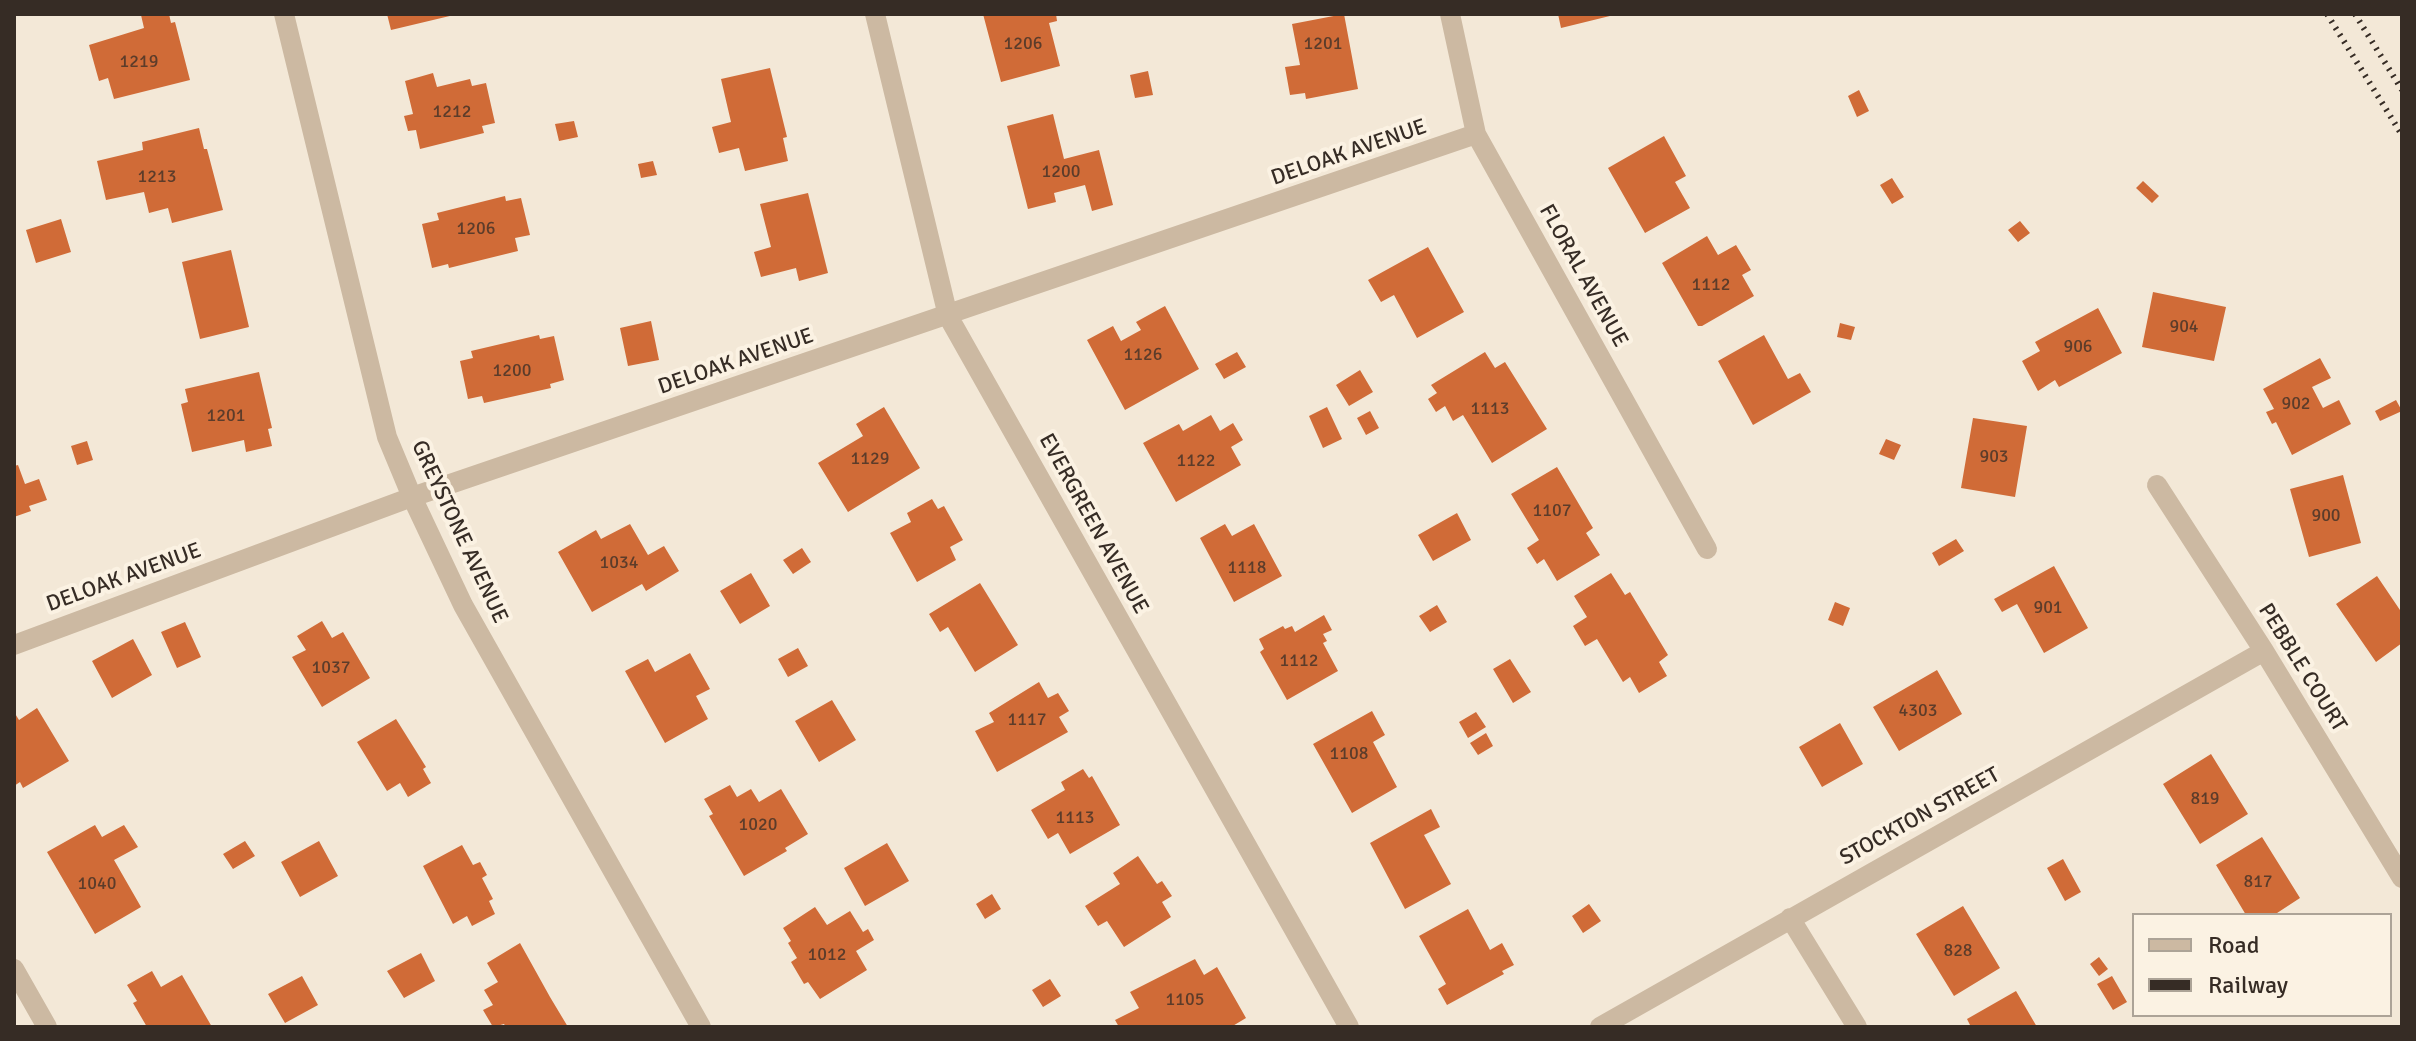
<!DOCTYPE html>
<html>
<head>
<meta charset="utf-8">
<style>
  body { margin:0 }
  #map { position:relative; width:2416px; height:1041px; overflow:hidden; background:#f3e8d7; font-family:Signika,sans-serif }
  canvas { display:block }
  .frame { position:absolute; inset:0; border:16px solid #362c25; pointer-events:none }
  .legend { position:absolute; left:2132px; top:913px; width:260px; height:104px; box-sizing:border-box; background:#fbf2e3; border:2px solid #aca397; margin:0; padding:10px 14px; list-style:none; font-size:24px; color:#362c25 }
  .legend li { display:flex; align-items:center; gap:16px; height:40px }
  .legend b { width:40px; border:2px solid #aca397 }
</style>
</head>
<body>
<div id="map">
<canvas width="2416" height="1041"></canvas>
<div class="frame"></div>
<ul class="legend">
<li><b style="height:10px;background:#ccb9a2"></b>Road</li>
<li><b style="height:10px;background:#362c25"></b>Railway</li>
</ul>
</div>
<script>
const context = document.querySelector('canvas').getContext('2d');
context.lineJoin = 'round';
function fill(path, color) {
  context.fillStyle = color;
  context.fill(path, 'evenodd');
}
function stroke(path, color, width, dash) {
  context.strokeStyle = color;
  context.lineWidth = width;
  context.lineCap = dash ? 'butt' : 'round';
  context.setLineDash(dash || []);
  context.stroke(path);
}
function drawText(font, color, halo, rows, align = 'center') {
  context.font = font + ' Signika,sans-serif';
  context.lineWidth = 8;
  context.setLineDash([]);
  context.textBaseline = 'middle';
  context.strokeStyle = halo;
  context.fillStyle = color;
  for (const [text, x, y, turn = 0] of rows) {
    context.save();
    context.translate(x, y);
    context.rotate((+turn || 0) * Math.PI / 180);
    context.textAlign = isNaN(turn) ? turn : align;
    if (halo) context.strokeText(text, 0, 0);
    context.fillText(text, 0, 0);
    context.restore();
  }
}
fill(new Path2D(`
  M169,14L171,23L175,22L190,80L114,99L108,78L99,81L89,45L144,28L141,15Z
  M387,14H454V15L391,30Z
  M983,14H1056L1057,21L1049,23L1060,66L1001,82Z
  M1344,14L1358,89L1306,99L1305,93L1290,95L1285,67L1300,65L1292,24Z
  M1558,14H1614V15L1561,28Z
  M770,68L787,137L783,138L788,161L745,171L739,148L719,153L712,127L731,122L721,79Z
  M1148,71L1153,95L1135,98L1130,75Z
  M433,73L437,87L470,79L472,86L486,83L495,123L482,126L484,133L420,149L416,130L408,131L404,116L413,114L405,81Z
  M1859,90L1869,111L1857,117L1848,96Z
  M1053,114L1064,159L1099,150L1113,205L1092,211L1085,185L1054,193L1056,202L1028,209L1007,126Z
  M574,121L578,137L559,141L555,124Z
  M199,128L204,149H207L223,210L172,223L168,208L149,213L144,192L106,200L97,161L143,150L142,142Z
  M1664,136L1686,176L1675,182L1690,208L1645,233L1608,168Z
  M653,161L657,175L641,178L638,164Z
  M1892,178L1904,197L1892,204L1880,185Z
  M2143,181L2159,196L2152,203L2136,188Z
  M808,193L828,273L799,281L796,268L761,277L754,252L771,247L760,204Z
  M505,196L506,201L521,198L530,235L515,238L518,251L449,268L448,264L432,268L422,224L439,220L437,213Z
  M61,219L71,252L36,263L26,230Z
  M2020,221L2030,233L2018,242L2008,230Z
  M1707,236L1718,255L1736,245L1751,270L1742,275L1754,296L1702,326H1698L1662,263Z
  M1428,247L1464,312L1417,338L1394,295L1381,302L1368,280Z
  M231,250L249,327L200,339L182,262Z
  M2153,292L2226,307L2214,361L2142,347Z
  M1165,306L1199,369L1125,410L1087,340L1113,326L1121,341L1141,330L1136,322Z
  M2098,308L2122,353L2059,387L2055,380L2038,391L2022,361L2040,351L2035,342Z
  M651,321L659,360L628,366L620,328Z
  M1840,323L1855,327L1851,340L1837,337Z
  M539,335L540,339L554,336L564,380L550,384L551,388L484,403L482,396L468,399L460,361L473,358L471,351Z
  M1764,335L1788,379L1800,373L1811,392L1753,425L1718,361Z
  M1237,352L1246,367L1224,379L1215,364Z
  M1485,352L1495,368L1505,362L1547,429L1492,463L1463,415L1453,421L1445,406L1436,412L1428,399L1437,393L1431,385Z
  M2320,358L2331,378L2312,387L2323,408L2339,400L2351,424L2292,455L2276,422L2272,424L2266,412L2274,409L2263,389Z
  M1360,370L1373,392L1349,406L1336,385Z
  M259,372L272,428L268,429L272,446L246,452L244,440L192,452L181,404L188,402L185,389Z
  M2396,400L2402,411L2380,421L2375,411Z
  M884,407L920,468L848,512L818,463L863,436L856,424Z
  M1327,407L1342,439L1323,448L1309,416Z
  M1370,411L1379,428L1366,435L1357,418Z
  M1211,415L1220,431L1233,423L1243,440L1231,447L1241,465L1176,502L1143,443L1179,424L1183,431Z
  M1973,418L2027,426L2015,497L1961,488Z
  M1886,439L1901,445L1894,460L1879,454Z
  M87,441L93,460L77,465L71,446Z
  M18,465L25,484L39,479L47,500L29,506L31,511L14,517V466Z
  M1557,467L1593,528L1586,533L1600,555L1557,581L1544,559L1537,564L1527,548L1539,540L1511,494Z
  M2343,475L2361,543L2309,557L2290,489Z
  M932,499L938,509L944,506L963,540L950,547L956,560L917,582L890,533L911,522L907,513Z
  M1457,513L1471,540L1433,561L1418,535Z
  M630,524L648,555L664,546L679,571L646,591L642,584L592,612L558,552L596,530L601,539Z
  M1225,524L1232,536L1254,524L1282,576L1234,602L1200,538Z
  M1956,539L1964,551L1939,566L1932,553Z
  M802,548L811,562L793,574L783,560Z
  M2054,566L2088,628L2044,653L2017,604L2002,612L1994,599Z
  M751,573L770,606L740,624L720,591Z
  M1611,573L1625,595L1630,592L1668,655L1659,662L1667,676L1639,693L1630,677L1623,682L1597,639L1585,646L1573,626L1587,617L1574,596Z
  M2377,576L2402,613V643L2376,662L2336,604Z
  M980,583L1018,645L975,672L948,627L940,632L929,614Z
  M1835,602L1850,608L1843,626L1828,620Z
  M1437,605L1447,622L1430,632L1419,616Z
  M1324,615L1332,630L1323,634L1327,641L1323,643L1338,671L1287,700L1260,652L1264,649L1259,639L1283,626L1285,629L1292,626L1295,632Z
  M322,621L332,638L343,632L370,678L322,707L292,657L306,650L297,636Z
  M185,622L201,657L177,668L161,632Z
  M133,639L152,675L112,698L92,661Z
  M798,648L808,666L788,677L778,659Z
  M690,653L710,689L696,696L708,719L665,743L625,671L648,659L655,672Z
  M1510,659L1531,692L1513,703L1493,669Z
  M1937,670L1962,714L1899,751L1873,707Z
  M1039,682L1048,698L1058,693L1069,711L1059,717L1068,732L997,772L975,731L994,722L989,713Z
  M832,700L856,740L819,762L795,721Z
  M37,708L69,761L23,788L20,782L14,786V712L19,720Z
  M1372,711L1385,735L1373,742L1397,787L1352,813L1313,744Z
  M1476,712L1486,727L1468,738L1459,722Z
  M396,719L426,767L423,769L431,783L408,797L400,783L387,791L357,742Z
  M1840,723L1863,764L1822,787L1799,747Z
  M1486,733L1493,746L1478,755L1470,743Z
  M2211,754L2248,814L2200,844L2163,784Z
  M1083,769L1089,778L1092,776L1120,825L1070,854L1058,833L1048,839L1031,810L1065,790L1061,782Z
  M730,785L737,797L751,789L759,802L781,789L808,834L785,848L787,851L744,876L709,816L713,814L704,799Z
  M1431,809L1440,827L1424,835L1451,884L1405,909L1370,843Z
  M95,825L102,837L124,825L138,847L114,860L141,907L95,934L47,852Z
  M2262,837L2300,898L2274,915H2246L2216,865Z
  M245,841L255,856L233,869L223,854Z
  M319,841L338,876L300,897L281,862Z
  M887,843L909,881L865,906L844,868Z
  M462,845L473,865L480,862L487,875L482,878L493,899L489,901L495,914L472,926L467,916L453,924L423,866Z
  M1138,856L1157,884L1162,881L1172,896L1162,902L1171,917L1124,947L1107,921L1098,926L1085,906L1120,884L1113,873Z
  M2063,859L2081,892L2065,901L2047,868Z
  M992,894L1001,909L985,919L976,904Z
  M1589,904L1601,921L1583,933L1572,916Z
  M1963,906L2000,968L1954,996L1916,934Z
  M815,907L827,925L850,911L863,932L868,929L874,940L856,951L867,970L820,999L808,982L804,984L791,962L797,958L788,943L791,941L783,928Z
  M1468,909L1490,950L1502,943L1514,965L1502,971L1504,974L1447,1005L1438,989L1446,984L1419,936Z
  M520,943L550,997L568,1027H506L504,1024L493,1027L483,1010L493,1005L484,990L498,982L487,963Z
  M421,953L435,981L404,998L387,971Z
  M2099,957L2108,969L2099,976L2090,964Z
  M1195,959L1204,975L1217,967L1246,1018L1231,1027H1119L1115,1020L1139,1008L1130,992Z
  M152,971L161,987L182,975L212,1027H147L133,1003L137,1001L127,985Z
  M302,976L318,1005L285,1023L268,994Z
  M2112,976L2127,1002L2113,1010L2097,984Z
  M1050,979L1061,996L1043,1007L1032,990Z
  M2016,991L2037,1027H1971L1967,1019Z`), '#d06b37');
stroke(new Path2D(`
  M284,14L387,437L412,497L463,605L701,1027
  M875,14L948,316L1349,1027
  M1450,14L1476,134L1707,549
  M2157,485L2264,651L2402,878
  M14,645L412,497L1476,134
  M1790,918L1857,1027
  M14,969L47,1027
  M1600,1027L2264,651`), '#ccb9a2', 20);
stroke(new Path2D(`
  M2327,14L2402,135
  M2355,14L2402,90`), '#362c25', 6, [2, 6]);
drawText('18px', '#5c3c2a', null, [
  ["1206",1023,44],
  ["1201",1323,44],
  ["1219",139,62],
  ["1212",452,112],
  ["1200",1061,172],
  ["1213",157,177],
  ["1206",476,229],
  ["1112",1711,285],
  ["904",2184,327],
  ["906",2078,347],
  ["1126",1143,355],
  ["1200",512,371],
  ["902",2296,404],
  ["1113",1490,409],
  ["1201",226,416],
  ["903",1994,457],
  ["1129",870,459],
  ["1122",1196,461],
  ["1107",1552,511],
  ["900",2326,516],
  ["1034",619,563],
  ["1118",1247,568],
  ["901",2048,608],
  ["1112",1299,661],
  ["1037",331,668],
  ["4303",1918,711],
  ["1117",1027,720],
  ["1108",1349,754],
  ["819",2205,799],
  ["1113",1075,818],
  ["1020",758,825],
  ["817",2258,882],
  ["1040",97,884],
  ["828",1958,951],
  ["1012",827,955],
  ["1105",1185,1000]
]);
drawText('22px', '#362c25', '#fbf2e3', [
  ["DELOAK AVENUE",1349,153,-19],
  ["FLORAL AVENUE",1583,276,61],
  ["DELOAK AVENUE",736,362,-19],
  ["EVERGREEN AVENUE",1093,524,61],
  ["GREYSTONE AVENUE",459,532,65],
  ["DELOAK AVENUE",124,578,-20],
  ["PEBBLE COURT",2302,668,58],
  ["STOCKTON STREET",1920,817,-29]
]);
</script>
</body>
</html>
